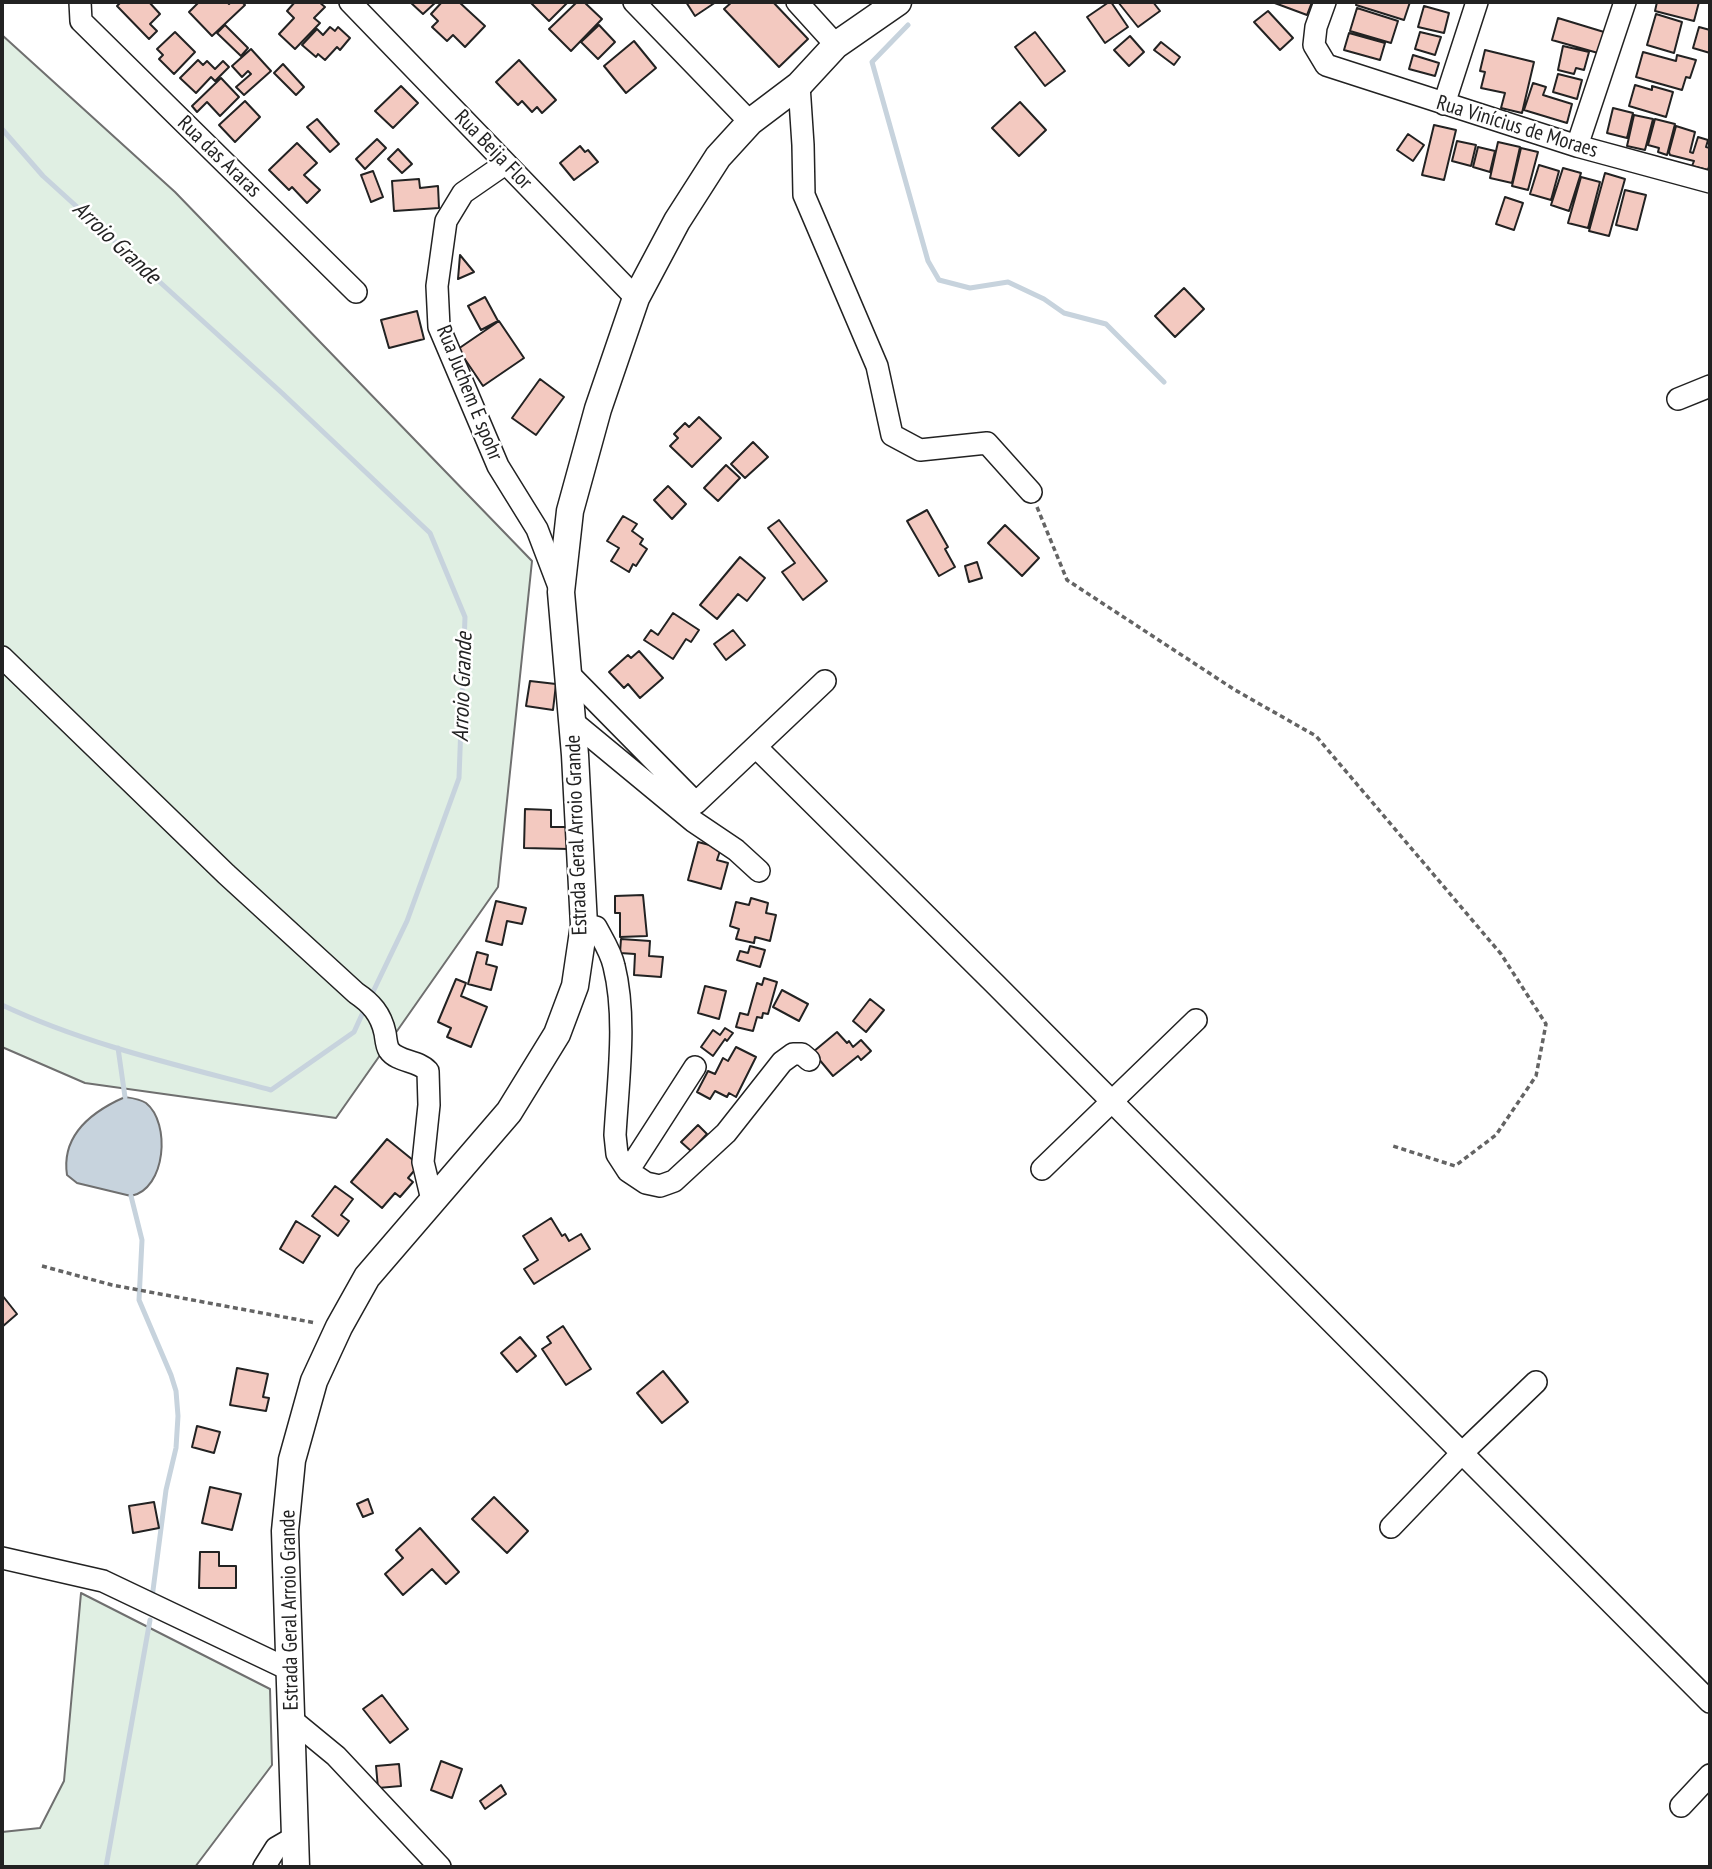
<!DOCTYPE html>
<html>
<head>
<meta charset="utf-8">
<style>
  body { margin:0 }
  #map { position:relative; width:1712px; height:1869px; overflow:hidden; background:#fff; font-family:"PT Sans Narrow",sans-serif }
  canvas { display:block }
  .frame { position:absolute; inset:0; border:4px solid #222; pointer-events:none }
</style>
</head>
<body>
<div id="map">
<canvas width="1712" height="1869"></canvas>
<div class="frame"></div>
</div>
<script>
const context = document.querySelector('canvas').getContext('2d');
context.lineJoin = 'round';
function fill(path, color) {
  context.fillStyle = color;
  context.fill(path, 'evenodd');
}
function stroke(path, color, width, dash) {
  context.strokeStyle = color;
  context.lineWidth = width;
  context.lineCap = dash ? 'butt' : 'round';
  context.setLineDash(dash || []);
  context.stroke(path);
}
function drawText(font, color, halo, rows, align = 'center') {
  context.font = font + ' "PT Sans Narrow",sans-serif';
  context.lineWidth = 5;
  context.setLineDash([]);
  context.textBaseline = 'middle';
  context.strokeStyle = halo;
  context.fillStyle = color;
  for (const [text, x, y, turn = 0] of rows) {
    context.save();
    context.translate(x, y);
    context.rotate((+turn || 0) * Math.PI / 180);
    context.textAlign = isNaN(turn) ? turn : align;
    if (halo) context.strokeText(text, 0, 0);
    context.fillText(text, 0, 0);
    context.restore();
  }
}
const green = new Path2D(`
  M2,35L175,192L532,561L498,887L336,1118L85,1083L2,1047Z
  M81,1593L270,1689L272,1765L195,1867H2V1832L40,1828L64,1781Z`);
fill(green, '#e0efe3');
stroke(green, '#6f6f6f', 2);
const water = new Path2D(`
  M125,1097C132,1098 140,1099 146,1103C171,1123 166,1189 131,1196L77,1183L67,1175C61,1135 93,1111 125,1097Z`);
fill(water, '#c7d3dd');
stroke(water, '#6f6f6f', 2);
stroke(new Path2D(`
  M908,25L872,62L928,261L939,280L970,288L1008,282L1044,299L1064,313L1106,324L1164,382
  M2,129L43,176L282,393L430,533L465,617L459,778L407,921L371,996
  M2,1005C87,1045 181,1066 271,1090L354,1032L365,1008
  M118,1048L125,1097
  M131,1196L142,1240L139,1300L171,1375L176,1391L178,1416L176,1448L166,1490L152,1598
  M106,1867L150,1620`), '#c7d3dd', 5);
const building = new Path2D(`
  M121,2H149L160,14L150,24L157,31L149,39L117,6Z
  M199,2H227L229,4L231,2H242L245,5L212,36L189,12Z
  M295,2H319L325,7L314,18L320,23L295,49L279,34L294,18L287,11Z
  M410,2H436L423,14Z
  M442,2H459L485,26L465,47L453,35L447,41L432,27L438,21L431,14Z
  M530,2H566L567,3L549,21Z
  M577,2H584L602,19L571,51L549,29Z
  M686,2H716L695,16Z
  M732,2H773L808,39L779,67L724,9Z
  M1109,2H1111L1128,27L1105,43L1087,17Z
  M1118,2H1153L1160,11L1138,27Z
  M1272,2H1312L1307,15Z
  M1357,2H1410L1404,20L1356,5Z
  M1657,2H1699L1694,21L1655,11Z
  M1424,6L1449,13L1444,33L1418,27Z
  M1357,8L1398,21L1391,43L1350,31Z
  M1268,11L1293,38L1280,50L1254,22Z
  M1656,14L1682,22L1674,53L1647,45Z
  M1558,18L1604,32L1598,53L1552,40Z
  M225,25L248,48L241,56L217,33Z
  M599,25L615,42L598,59L581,42Z
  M330,27L335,31L338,27L350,38L340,50L337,47L325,60L318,54L316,57L302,45L317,29L323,35Z
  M1699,27L1710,30V53L1693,48Z
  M175,32L195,52L174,74L159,59L163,55L157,49Z
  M1035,32L1065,71L1045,86L1015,47Z
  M1420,32L1441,37L1435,55L1415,49Z
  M1349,33L1385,43L1380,60L1344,50Z
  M1130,36L1144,52L1129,66L1114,50Z
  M634,41L656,68L626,93L604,66Z
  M1161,42L1180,57L1174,65L1154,50Z
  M1563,46L1589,52L1584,70L1576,68L1574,74L1558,70Z
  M251,49L271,71L244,95L236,87L251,74L248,71L242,77L232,66Z
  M1485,50L1534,62L1522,113L1501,108L1505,93L1481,88L1485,72L1480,71Z
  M1643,52L1676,61L1677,55L1696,60L1690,78L1686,77L1682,90L1636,77Z
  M1413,55L1439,63L1435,76L1409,69Z
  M198,60L203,65L207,61L215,69L223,61L229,67L215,81L211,77L196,93L180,78Z
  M519,60L556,100L542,113L537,107L532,112L522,101L518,105L496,82Z
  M283,64L304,87L296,95L274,73Z
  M1558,74L1582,80L1577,99L1553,92Z
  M221,78L239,97L220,116L207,102L197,112L192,106Z
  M1533,83L1546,87L1543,95L1572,104L1567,123L1524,110Z
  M1635,85L1652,90V86L1673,92L1666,117L1629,106Z
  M401,86L418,103L393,128L375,111Z
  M245,101L260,117L235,142L219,125Z
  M1020,102L1046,130L1019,156L992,128Z
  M1613,108L1633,113L1627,138L1607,133Z
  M1634,115L1653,119L1645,150L1627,146Z
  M317,119L339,144L330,152L307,127Z
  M1655,119L1675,124L1667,155L1658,152L1659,148L1648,145Z
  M1434,125L1456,130L1444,180L1422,175Z
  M1676,126L1695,132L1690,152L1693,153L1698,137L1708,140L1706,147L1710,148V163L1708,170L1692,166L1694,161L1670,155L1669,152Z
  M1408,134L1424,145L1413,161L1397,150Z
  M377,139L386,148L365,169L356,159Z
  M1457,141L1476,145L1471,166L1452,161Z
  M1498,142L1520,147L1512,183L1490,178Z
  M297,143L317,163L304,175L320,190L307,203L292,187L289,190L269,170Z
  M580,146L585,152L588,150L598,162L574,180L560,163Z
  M1478,147L1495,151L1490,172L1473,167Z
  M1521,148L1538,152L1528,190L1512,186Z
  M398,149L412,164L402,173L388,159Z
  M1539,165L1559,171L1551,200L1530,194Z
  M1563,168L1581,173L1569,211L1551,205Z
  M373,171L383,197L371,202L361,175Z
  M1605,173L1625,179L1609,236L1589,231Z
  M1581,177L1600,182L1588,228L1568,223Z
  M419,179L420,188L438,186L439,208L394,211L392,181Z
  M1625,190L1646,195L1637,230L1616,225Z
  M1505,197L1523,203L1514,230L1496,224Z
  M460,255L474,272L458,279Z
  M1184,288L1204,309L1175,337L1155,316Z
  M485,297L498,321L481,330L468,306Z
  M417,311L424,339L389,348L381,320Z
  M499,321L524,358L483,386L458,349Z
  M540,379L564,397L536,435L512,418Z
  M699,417L721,438L692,467L670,446L678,438L674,434L685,423L689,427Z
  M753,442L768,457L745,478L731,464Z
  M726,465L740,478L718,501L704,488Z
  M668,486L686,504L672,519L654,500Z
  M927,510L948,547L945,549L955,567L939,576L907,521Z
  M623,516L637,524L632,531L643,539L640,544L647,549L636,566L633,564L629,572L611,561L619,548L607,541Z
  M779,520L827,581L803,600L782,572L795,563L768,528Z
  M1005,525L1039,558L1022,576L988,543Z
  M740,557L765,578L747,601L738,594L717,619L700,605Z
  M977,562L982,578L969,582L965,566Z
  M673,613L699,630L691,642L686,639L673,659L644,640L651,630L658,635Z
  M733,630L745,645L726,660L714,644Z
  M639,651L663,678L640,698L628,684L624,688L609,672L628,655L631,658Z
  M530,681L556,684L553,710L526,706Z
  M525,809L551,810V827H569V849L524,848Z
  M698,842L721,848L717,860L728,863L721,889L688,880Z
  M643,895L647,936L620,937V913H615V896Z
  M751,898L768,903L766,913L776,915L770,941L755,937L754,943L736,939L739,929L730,926L736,902L749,905Z
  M496,901L526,908L522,924L507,921L502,945L486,941Z
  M621,939L650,941L649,956L663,957L661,977L634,975L635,954L620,953Z
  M750,946L765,950L760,967L737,960L740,951L748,953Z
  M477,952L488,955L486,964L497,967L491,990L468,984Z
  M764,978L777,982L768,1014L763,1013L762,1018L757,1017L753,1031L736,1027L740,1013L748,1015L757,983L762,985Z
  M456,979L466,983L461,996L487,1007L471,1047L447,1037L451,1028L438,1022Z
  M705,986L726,991L719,1019L698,1013Z
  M782,990L808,1004L799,1021L773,1007Z
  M870,999L884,1010L866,1032L853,1021Z
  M725,1028L733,1033L727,1041L725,1039L713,1056L701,1047L713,1030L720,1035Z
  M837,1032L847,1043L849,1041L853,1047L861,1040L871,1051L861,1060L858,1056L833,1076L813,1052Z
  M736,1047L756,1057L736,1097L729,1093L727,1097L715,1091L710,1099L697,1092L708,1071L715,1074L723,1058L728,1061Z
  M698,1125L707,1134L691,1151L681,1142Z
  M387,1139L419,1165L408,1178L413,1182L400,1197L395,1193L382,1208L351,1182Z
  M335,1186L353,1199L341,1215L349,1221L338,1236L312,1216Z
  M551,1218L562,1236L565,1234L569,1241L581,1234L590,1249L534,1284L524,1269L538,1260L523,1236Z
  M296,1221L320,1236L303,1263L280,1249Z
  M2,1295L17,1314L2,1327Z
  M563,1326L591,1369L566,1385L542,1349L551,1343L547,1337Z
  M520,1337L536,1356L517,1372L501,1353Z
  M237,1368L268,1374L263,1397L269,1398L266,1411L230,1405Z
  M663,1371L688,1402L662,1423L637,1393Z
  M197,1426L220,1432L214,1453L192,1447Z
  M210,1487L241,1494L232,1530L202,1523Z
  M494,1497L528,1531L507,1553L472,1519Z
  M368,1499L373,1513L363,1517L357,1504Z
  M154,1502L159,1528L133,1533L129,1506Z
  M420,1528L459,1572L446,1584L432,1569L403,1595L385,1574L403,1558L396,1550Z
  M200,1552H219V1566H236V1588H199Z
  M382,1695L408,1729L390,1743L363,1709Z
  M441,1761L462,1769L452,1798L431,1790Z
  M399,1764L401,1786L378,1788L376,1766Z
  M501,1785L506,1794L485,1809L480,1801Z`);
fill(building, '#f3c9c0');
stroke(building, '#222', 2);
const minor = new Path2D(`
  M80,2L81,21L356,292
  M350,2L636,298
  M634,2L750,122
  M797,2L836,45
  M1325,2L1316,27L1314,45L1326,65L1577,146L1710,182
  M799,85L803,145L804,195L877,366L892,435L920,450L987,443L1031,492
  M1444,104L1477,2
  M1577,146L1625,2
  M505,164L463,193L446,221L437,286L439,327L498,466L537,529L561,592
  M1678,399L1710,386
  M2,657L226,874L356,993C371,1003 381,1014 385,1033C386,1038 386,1045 389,1050C397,1062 418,1060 428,1071L429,1105L423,1162L432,1200
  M568,673L696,803L825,681
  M572,721L693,821L736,850L759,871
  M756,747L995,984L1710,1702
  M584,925L596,927C603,940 611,952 614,966C627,1018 618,1081 615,1135L617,1154L628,1171L646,1183L660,1186L674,1181L726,1133L782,1062L793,1054H802L809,1060
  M1042,1169L1196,1020
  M628,1171L695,1067
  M1391,1527L1462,1453L1536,1382
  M2,1558L103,1581L290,1670
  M291,1719L336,1756L440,1867
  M1681,1806L1710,1775
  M264,1867L276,1848L295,1837`);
const major = new Path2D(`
  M296,1867L285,1531L292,1460L314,1381L339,1327L367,1277L509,1112L557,1034L575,986L584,925L575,755L561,592L570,511L598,409L636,298L677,221L718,157L750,122L799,85L836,45L898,2`);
stroke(minor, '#222', 24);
stroke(major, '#222', 29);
stroke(new Path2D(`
  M1037,507L1067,580L1235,690L1316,736L1501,954L1546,1024L1536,1076L1496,1135L1455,1166L1393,1146
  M42,1266L112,1285L316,1323`), '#646464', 3.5, [5, 3.5]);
stroke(minor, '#fff', 21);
stroke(major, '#fff', 26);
drawText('21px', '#222', '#fff', [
  ["Rua Vinícius de Moraes",1517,127,17],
  ["Rua Beija Flor",493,150,46],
  ["Rua das Araras",219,157,44],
  ["Rua Juchem E spohr",469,393,68],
  ["Estrada Geral Arroio Grande",577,835,-92],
  ["Estrada Geral Arroio Grande",290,1610,-91]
]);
drawText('italic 23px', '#222', '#fff', [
  ["Arroio Grande",116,243,43],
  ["Arroio Grande",463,687,-88]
]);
</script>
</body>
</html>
